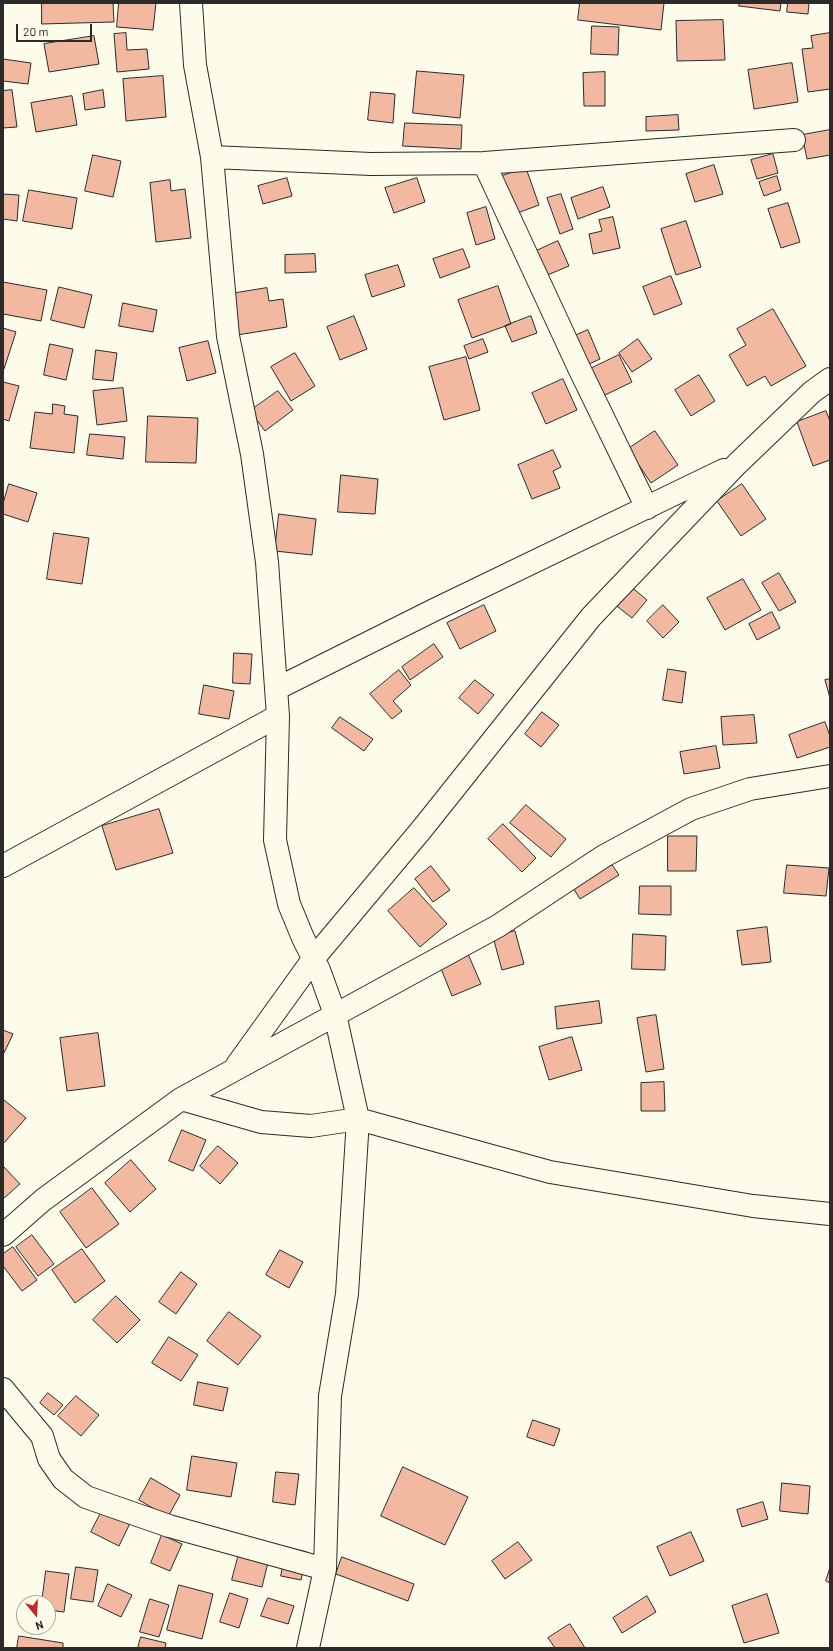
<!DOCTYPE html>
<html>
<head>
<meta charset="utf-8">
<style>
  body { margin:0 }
  #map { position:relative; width:833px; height:1651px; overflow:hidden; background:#fdfbea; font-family:Barlow,sans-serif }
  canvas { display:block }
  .frame { position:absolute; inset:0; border:4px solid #2b2b2b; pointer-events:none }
  .north { position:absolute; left:16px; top:1595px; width:40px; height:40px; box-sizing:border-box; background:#fdfbea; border:1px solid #a9a89e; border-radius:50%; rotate:162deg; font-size:11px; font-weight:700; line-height:16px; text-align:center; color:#2b2b2b }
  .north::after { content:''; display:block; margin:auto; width:14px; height:18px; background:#c62828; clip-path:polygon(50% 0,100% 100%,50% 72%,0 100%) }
  .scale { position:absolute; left:16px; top:24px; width:76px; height:18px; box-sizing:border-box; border:2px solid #2b2b2b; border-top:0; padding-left:5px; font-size:12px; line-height:14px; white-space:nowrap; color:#2b2b2b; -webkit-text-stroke:3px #fdfbea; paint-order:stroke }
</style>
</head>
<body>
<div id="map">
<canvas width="833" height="1651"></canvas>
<div class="frame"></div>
<div class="north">N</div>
<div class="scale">20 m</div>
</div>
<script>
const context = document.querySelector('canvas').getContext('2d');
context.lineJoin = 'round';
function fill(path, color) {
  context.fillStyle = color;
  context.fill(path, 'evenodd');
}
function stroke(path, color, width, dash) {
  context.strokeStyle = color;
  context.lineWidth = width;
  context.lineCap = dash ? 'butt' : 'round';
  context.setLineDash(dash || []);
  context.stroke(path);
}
const building = new Path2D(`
  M42,3H113L114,22L42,24Z
  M119,3H156L153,30L117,27Z
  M580,3H664L661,30L578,20Z
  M740,3H781L780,11L739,6Z
  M788,3H809L808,14L787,12Z
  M723,20L725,60L677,61L676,21Z
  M592,26L619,27L618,55L591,54Z
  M126,33L127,50L147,49L149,69L117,72L114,34Z
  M830,33V89L808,92L802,49L813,48L811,36Z
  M94,36L99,64L49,72L44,44Z
  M3,59L31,63L28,84L3,81Z
  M792,63L798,102L754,109L748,70Z
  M417,71L464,75L460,118L413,113Z
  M605,72V106H584L583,73Z
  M163,76L166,117L126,121L123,79Z
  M12,90L17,127L3,128V91Z
  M103,90L105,107L85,110L83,94Z
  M371,92L395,94L393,123L368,120Z
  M72,96L77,125L36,132L31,103Z
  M678,115L679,130L646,131V117Z
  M405,123L462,125L461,149L403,146Z
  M830,130V155L807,159L802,135Z
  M773,154L778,173L757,179L751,160Z
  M93,155L121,161L113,197L85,191Z
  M714,165L723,194L695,202L686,174Z
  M526,168L539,205L512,215L499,177Z
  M777,176L781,190L764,196L759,182Z
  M287,178L292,196L263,204L258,186Z
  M417,178L425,202L394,213L385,188Z
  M170,180L171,191L185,189L191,238L156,242L150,183Z
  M603,187L610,207L578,219L571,198Z
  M29,190L77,198L72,229L23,221Z
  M3,194L19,195L17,221L3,219Z
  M561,194L573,229L560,234L547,198Z
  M788,203L800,242L781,248L768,209Z
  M486,207L495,239L476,245L467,213Z
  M613,217L620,248L593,254L589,234L602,231L599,220Z
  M686,221L701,267L676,275L661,229Z
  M558,241L569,266L545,276L534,252Z
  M463,249L470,267L440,278L433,259Z
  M315,254L316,272L285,273V255Z
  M398,265L405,286L372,297L365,275Z
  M671,276L682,304L654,315L643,287Z
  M3,282L47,290L41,321L3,314Z
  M498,286L511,324L472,338L458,300Z
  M59,287L92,295L84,328L51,320Z
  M267,288L269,301L283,299L287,327L237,335L230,294Z
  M123,303L157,310L153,332L119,326Z
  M773,309L806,366L771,386L765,376L747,386L729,355L746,345L737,329Z
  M354,316L367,349L340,360L327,327Z
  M531,316L537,333L512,342L505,326Z
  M3,328L16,332L4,369H3Z
  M588,330L600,359L576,370L563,341Z
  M483,339L488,352L469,359L464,346Z
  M638,339L652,359L632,372L619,353Z
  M208,341L216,373L187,381L179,348Z
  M50,344L73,349L66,380L44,375Z
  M96,350L117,353L113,381L93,379Z
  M295,353L315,386L291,401L271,367Z
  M619,355L632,382L603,396L590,369Z
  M466,357L480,410L444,420L429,367Z
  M699,375L715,401L691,416L675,390Z
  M563,379L577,410L546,424L532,393Z
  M3,382L19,386L9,421L3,419Z
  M123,388L127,421L97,425L93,391Z
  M278,391L293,410L265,431L250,411Z
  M53,404L65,406L64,414L78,416L74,453L30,448L35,412L52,414Z
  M826,411L830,421V460L813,466L797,422Z
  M148,416L198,418L196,463L146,462Z
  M655,431L678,465L651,483L628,449Z
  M90,434L125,437L123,459L87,455Z
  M553,450L561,467L553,471L560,488L532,499L518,465Z
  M341,475L378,479L375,514L338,512Z
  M9,484L37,493L28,522L3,514V504Z
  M742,484L766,519L741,536L717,501Z
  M279,514L316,519L312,555L275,551Z
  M54,533L89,538L82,584L47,579Z
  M779,573L796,602L779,611L762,583Z
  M743,579L761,610L725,630L707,598Z
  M629,585L647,600L632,618L613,603Z
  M484,605L496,631L460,649L447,623Z
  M663,605L679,622L663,638L647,621Z
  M772,612L780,628L757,640L749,624Z
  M434,644L443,657L410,680L402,667Z
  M234,653L252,654L250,684L233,683Z
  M668,669L686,672L682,703L663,700Z
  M399,670L411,685L393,701L402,711L392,719L370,694Z
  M830,679V698L825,680Z
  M475,680L494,695L478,714L459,698Z
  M204,685L234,691L229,719L199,714Z
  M542,712L559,725L541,747L525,734Z
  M754,715L757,743L723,745L721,717Z
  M340,717L373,739L364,751L332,728Z
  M825,722L830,736V747L797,758L789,735Z
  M716,746L720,768L684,774L680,752Z
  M526,805L566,839L551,857L510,823Z
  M159,809L173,853L116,870L102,826Z
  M503,824L536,858L522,872L488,839Z
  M668,836H697L696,871H668Z
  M608,859L619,875L580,899L570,883Z
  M787,865L829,868L826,896L784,893Z
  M431,866L450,890L433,902L415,879Z
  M640,886H671V915L639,914Z
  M414,888L447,924L420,947L388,911Z
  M767,927L771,962L742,965L737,931Z
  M515,931L524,964L502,970L493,937Z
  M633,934L666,936L665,970L632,969Z
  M468,954L481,984L452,996L440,966Z
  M599,1001L602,1023L557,1029L555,1007Z
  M656,1015L664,1069L646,1072L637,1018Z
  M3,1030L13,1034L4,1053H3Z
  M98,1033L105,1086L67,1091L60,1038Z
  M572,1037L582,1070L549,1080L539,1047Z
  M664,1082L665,1111H641V1083Z
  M4,1100L26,1118L3,1144V1101Z
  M182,1130L206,1140L193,1171L169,1161Z
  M218,1146L238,1163L220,1184L200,1166Z
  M131,1160L156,1189L130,1212L105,1183Z
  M3,1166L20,1184L3,1199Z
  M92,1188L119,1224L86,1248L60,1212Z
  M32,1235L54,1264L38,1276L16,1247Z
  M13,1247L37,1280L22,1291L3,1266V1254Z
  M82,1249L105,1281L75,1303L52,1270Z
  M280,1250L303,1262L289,1288L266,1275Z
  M181,1272L197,1284L176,1314L159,1302Z
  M116,1296L140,1320L117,1343L93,1320Z
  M229,1312L261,1336L238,1365L207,1341Z
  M169,1337L198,1355L181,1381L152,1363Z
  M198,1382L228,1388L223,1411L194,1405Z
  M48,1393L63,1405L54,1415L40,1403Z
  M76,1396L99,1415L81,1436L58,1416Z
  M533,1420L560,1429L554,1446L527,1437Z
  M192,1456L237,1463L231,1497L187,1490Z
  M403,1467L468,1497L445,1545L381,1516Z
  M276,1472L299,1474L295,1505L273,1502Z
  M151,1478L180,1495L168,1517L139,1500Z
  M782,1483L810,1486L808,1514L780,1511Z
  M763,1502L768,1519L742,1527L737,1510Z
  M105,1505L132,1519L119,1546L91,1532Z
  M691,1532L704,1561L670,1576L657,1547Z
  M162,1535L182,1544L170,1571L151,1563Z
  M242,1542L271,1550L262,1587L232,1580Z
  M518,1542L532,1560L505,1579L492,1561Z
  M287,1547L307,1552L301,1580L281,1576Z
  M342,1557L414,1584L408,1601L336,1574Z
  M76,1567L98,1570L93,1602L71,1599Z
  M830,1568V1583L826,1581Z
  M46,1571L69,1574L64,1612L48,1610V1603H42Z
  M108,1584L132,1595L121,1617L98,1606Z
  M179,1585L213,1594L202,1639L167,1630Z
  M230,1593L248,1599L239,1628L220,1622Z
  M767,1594L779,1633L744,1643L732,1606Z
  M647,1596L656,1612L622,1633L613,1618Z
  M268,1598L294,1606L288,1624L261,1616Z
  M150,1599L169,1605L159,1637L140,1632Z
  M570,1624L585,1648H555L548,1638Z
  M19,1636L63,1643V1648H17Z
  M141,1637L166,1643L165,1648H138Z`);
fill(building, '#f2b8a0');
stroke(building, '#2b2b2b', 1);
const minor = new Path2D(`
  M191,3L195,65L212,157L228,336L252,454L267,562L278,716L275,840L289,904L303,938L319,970L335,1014L358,1119L347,1294L330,1396L325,1569L308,1648
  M212,157L371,164L484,163L794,140
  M484,163L579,368L647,508
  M276,689L434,610L724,470
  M3,866L278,716
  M237,1065L314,958L422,829L591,617L737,464L812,392L830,379
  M181,1099L261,1122L311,1126L358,1119L550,1172L753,1206L830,1214
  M3,1235L43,1200L181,1099L498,926L604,856L691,809L750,789L830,776
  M3,1389L42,1436L49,1459L63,1479L86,1497L169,1526L325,1569`);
stroke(minor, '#2b2b2b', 24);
stroke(minor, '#fdfbea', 22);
</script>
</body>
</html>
